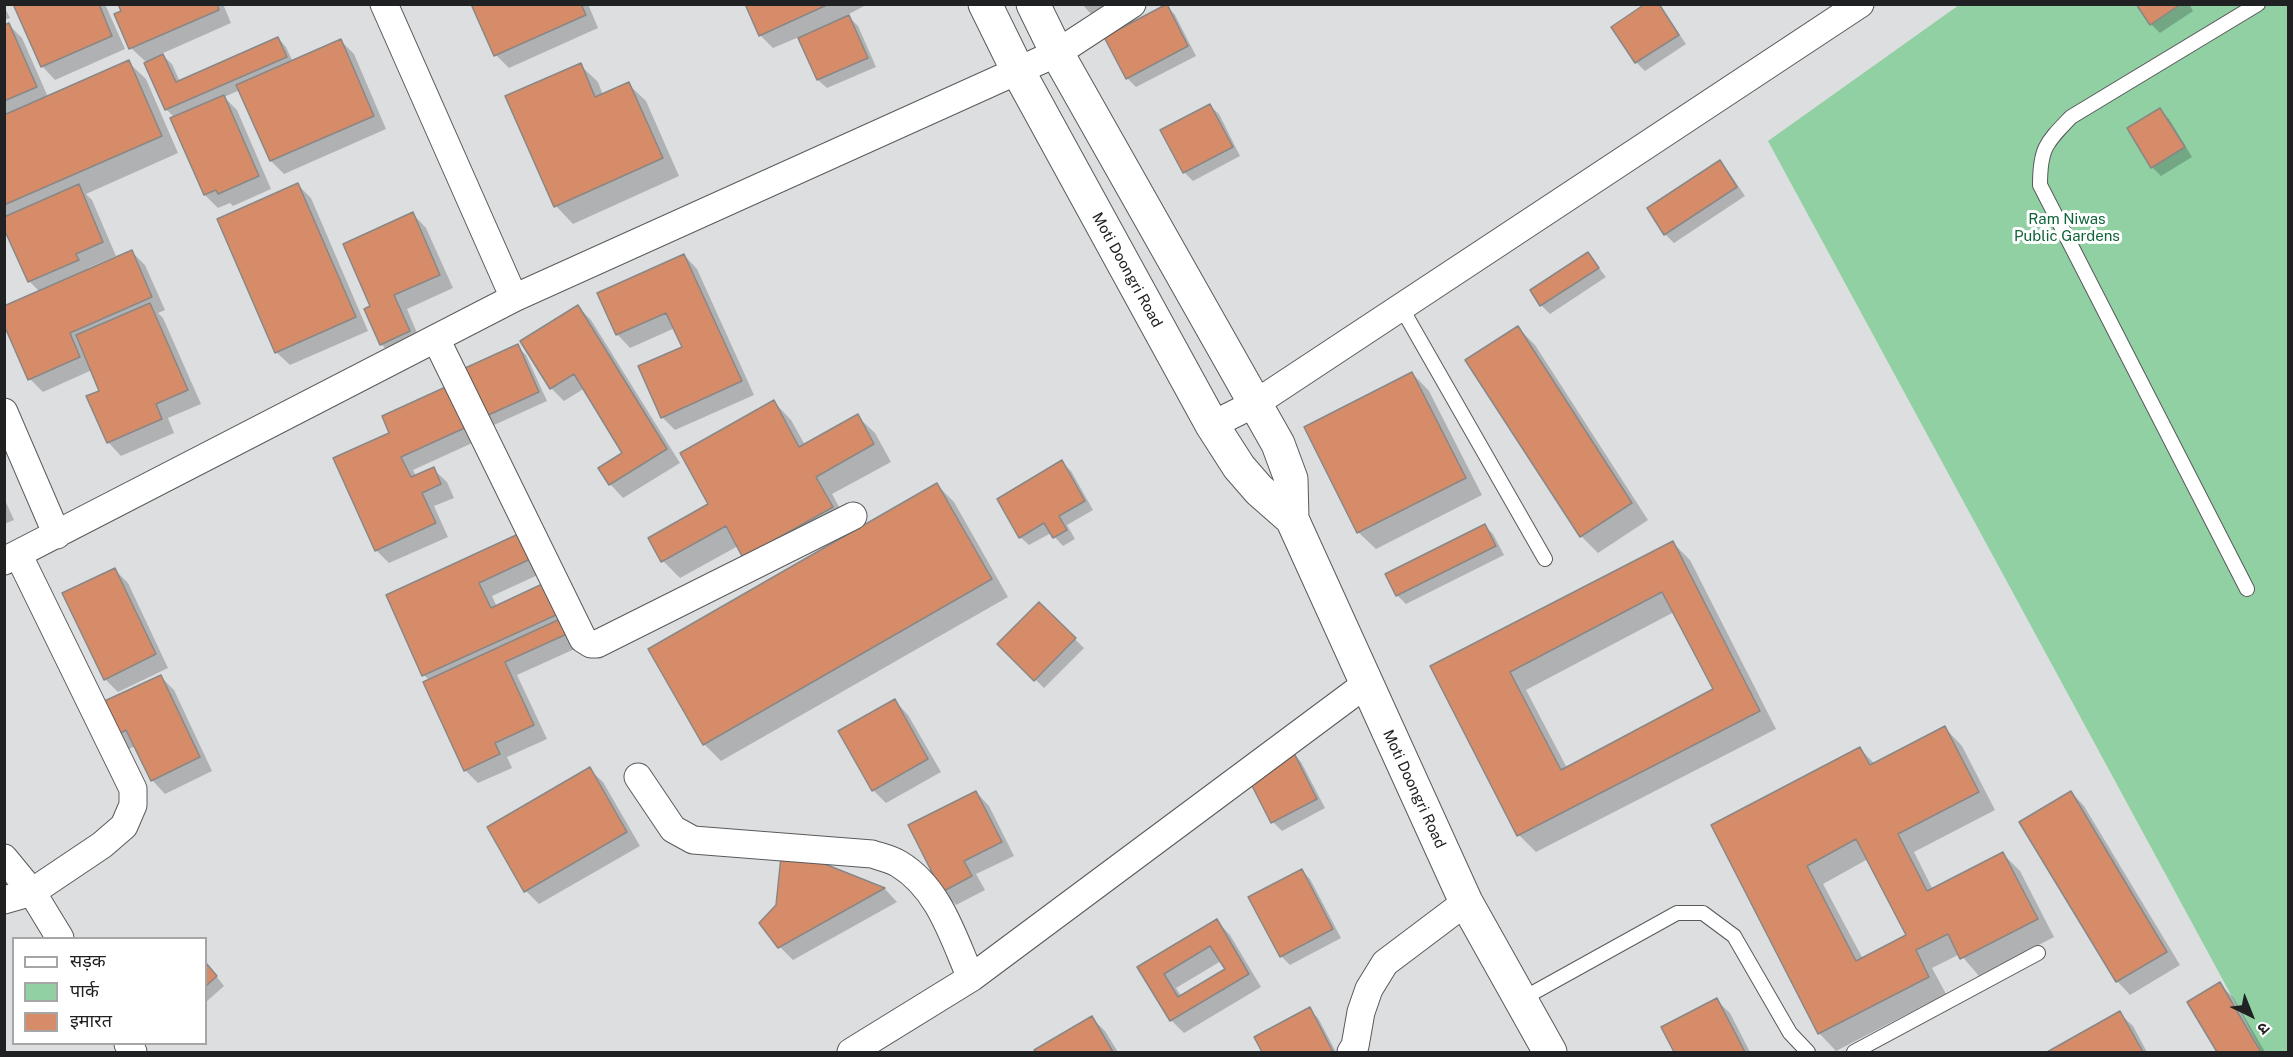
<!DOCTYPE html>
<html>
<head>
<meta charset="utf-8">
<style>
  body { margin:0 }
  #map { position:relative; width:2293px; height:1057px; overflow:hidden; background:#dddee0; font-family:"Public Sans","Noto Sans Devanagari",sans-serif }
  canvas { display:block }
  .frame { position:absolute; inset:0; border:6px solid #202122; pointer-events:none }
  .legend { position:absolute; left:12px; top:937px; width:195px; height:108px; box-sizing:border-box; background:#fff; border:2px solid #a6a6a7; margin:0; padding:8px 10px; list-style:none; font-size:18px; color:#202122 }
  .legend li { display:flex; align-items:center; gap:12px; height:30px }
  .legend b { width:30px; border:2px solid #a6a6a7 }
  .north { position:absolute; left:2221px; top:985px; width:60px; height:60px; -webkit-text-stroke:4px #fff; paint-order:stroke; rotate:137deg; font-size:16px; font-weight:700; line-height:24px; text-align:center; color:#202122 }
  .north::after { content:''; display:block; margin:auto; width:21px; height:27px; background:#202122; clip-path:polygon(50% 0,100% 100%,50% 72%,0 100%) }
</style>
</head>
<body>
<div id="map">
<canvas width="2293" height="1057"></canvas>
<div class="frame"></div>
<ul class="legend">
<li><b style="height:8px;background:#fff"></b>सड़क</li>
<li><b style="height:16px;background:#90d0a3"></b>पार्क</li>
<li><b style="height:16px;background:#d68c68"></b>इमारत</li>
</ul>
<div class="north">उ</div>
</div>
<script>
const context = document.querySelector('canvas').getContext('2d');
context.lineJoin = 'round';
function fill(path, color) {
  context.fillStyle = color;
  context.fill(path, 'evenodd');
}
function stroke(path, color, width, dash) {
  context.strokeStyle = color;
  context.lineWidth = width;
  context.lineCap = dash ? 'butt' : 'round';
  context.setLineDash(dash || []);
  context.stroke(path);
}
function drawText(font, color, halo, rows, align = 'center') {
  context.font = font + ' "Public Sans",sans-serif';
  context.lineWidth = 6;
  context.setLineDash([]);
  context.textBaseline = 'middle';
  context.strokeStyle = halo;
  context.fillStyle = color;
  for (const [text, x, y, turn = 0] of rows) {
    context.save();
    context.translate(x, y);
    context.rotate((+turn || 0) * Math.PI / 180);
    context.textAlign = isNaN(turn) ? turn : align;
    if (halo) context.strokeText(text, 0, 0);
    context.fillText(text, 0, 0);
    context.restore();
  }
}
fill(new Path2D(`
  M1959,5H2288V1052H2262L1768,141Z`), '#90d0a3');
fill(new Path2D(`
  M15,4H105L125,49L55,80L42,66Z
  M120,4H223L231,23L161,54L172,64L180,82L278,38L286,47L293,62L341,41L354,54L386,129L284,174L271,161L240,90L224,97L237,110L271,189L233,206L230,203L218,208L205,195L175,118L166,109L145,61L131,48Z
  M473,4H588L598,28L509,68L496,55Z
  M746,4H868L847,15L858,26L876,67L827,88L818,80L799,37L773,48L760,35Z
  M1082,4H1108L1091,14Z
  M1659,4L1686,44L1645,71L1636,62Z
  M2138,4H2189L2193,11L2160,33L2151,24Z
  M4,6L10,18L4,20Z
  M1167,6L1175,15L1196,56L1136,87L1127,78Z
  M9,25L22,38L48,97L128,62L146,79L178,153L86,194L92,200L116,256L88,268L89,271L132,252L145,265L165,310L158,313L163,318L201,404L168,418L174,433L121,456L108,442L101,392L92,370L43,392L30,379L40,292L29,281L4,225V27Z
  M580,65L598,82L603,95L628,84L646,101L679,176L573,224L556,206Z
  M1210,106L1219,114L1240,156L1193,181L1184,172Z
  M2160,110L2169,119L2192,157L2161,176L2152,167L2129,129Z
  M1720,162L1728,171L1745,196L1674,243L1665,234Z
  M297,184L311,198L368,331L290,365L276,352Z
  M413,214L426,228L453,288L407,309L422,345L394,357L381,344L372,307Z
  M1588,254L1606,277L1550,314L1541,305L1532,290Z
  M684,255L697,269L754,395L675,430L662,417L684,348L675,328L630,348L617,334Z
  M578,307L591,320L680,463L623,498L610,484L624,453L585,388L564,401L551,388Z
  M1518,328L1535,345L1648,520L1598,553L1581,536Z
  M517,346L526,355L547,401L494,425L485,416Z
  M1412,373L1429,391L1482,495L1376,549L1358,532Z
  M450,386L481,439L413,470L416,476L433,469L447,482L454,498L434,506L448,537L389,563L376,550L391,433Z
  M774,402L791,420L805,445L857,416L875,433L891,462L832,494L849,525L761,574L738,546L680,578L663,561L710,505Z
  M1062,462L1071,471L1093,510L1067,525L1075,539L1063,546L1051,533L1029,545L1020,537Z
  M937,485L954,502L1008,597L721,761L704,744Z
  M4,498L14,520L4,524Z
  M1484,525L1493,534L1504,555L1406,604L1397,595L1387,575Z
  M527,532L551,569L492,596L497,607L553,581L579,647L517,675L547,739L507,757L512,768L478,783L465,770L429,680L424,675L388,595Z
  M1673,543L1690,560L1776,729L1536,852L1519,835L1432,667ZM1674,612L1715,690L1567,768L1526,690Z
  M115,570L128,583L168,668L118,692L105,679Z
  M1039,604L1084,648L1044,688L999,644Z
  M160,676L174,690L212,771L165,794L152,780L135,746L129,749L115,736Z
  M895,701L908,715L941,772L886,803L873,790Z
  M1945,728L1962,746L1995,810L1914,852L1933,890L2003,854L2020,871L2054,937L1979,976L1960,954L1932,968L1946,994L1836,1051L1819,1033L1713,826L1860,749L1875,764ZM1868,859L1908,936L1863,959L1823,884Z
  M1293,753L1301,762L1325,808L1282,831L1273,822L1249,776Z
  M589,769L603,782L640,846L539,904L526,891Z
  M976,792L989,806L1014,856L976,874L985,890L956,905L943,891Z
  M2071,792L2084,806L2180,965L2130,995L2117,981Z
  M783,849L885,889L897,902L793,960L780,947L777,905Z
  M1301,870L1310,879L1341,938L1290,965L1281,956Z
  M1217,921L1230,935L1261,987L1184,1033L1171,1020L1140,967ZM1221,961L1227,970L1182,997L1176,988Z
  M206,963L224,986L206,1002Z
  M2219,984L2233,997L2265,1052H2219L2189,1002Z
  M1716,1000L1730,1013L1750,1052H1676L1663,1027Z
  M1309,1009L1318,1018L1336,1052H1263L1256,1038Z
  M2119,1013L2133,1026L2147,1052H2050Z
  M1092,1018L1105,1031L1118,1052H1037L1036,1050Z`), '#0003');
const building = new Path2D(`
  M13,4H99L112,36L41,67Z
  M118,4H217L219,10L129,49L114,14L121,11Z
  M471,4H581L586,15L494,56Z
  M745,4H829L759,36Z
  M1167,4L1188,46L1126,79L1104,37Z
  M1645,4H1659L1679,35L1635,63L1611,27Z
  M2136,4H2181L2150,25Z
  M849,15L868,58L817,80L798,38Z
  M9,23L37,87L4,101V25Z
  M278,37L287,57L165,110L144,63L163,54L176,82Z
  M341,39L374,116L270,161L236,85Z
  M129,60L162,136L4,205V115Z
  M581,63L595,97L629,82L663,158L554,207L505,96Z
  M224,95L259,176L218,194L216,190L204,195L170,118Z
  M1210,104L1233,147L1183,173L1160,130Z
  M2160,108L2185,147L2151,168L2127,128Z
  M1720,160L1737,187L1664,235L1647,208Z
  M298,183L356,317L275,353L217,219Z
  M79,184L103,242L76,254L79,260L28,282L4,229V217Z
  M413,212L440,275L394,295L410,331L380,345L364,309L370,306L343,244Z
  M132,250L152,297L70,333L80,357L28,380L4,325V306Z
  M1588,252L1599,268L1540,306L1530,290Z
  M684,254L742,381L661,418L638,366L682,347L666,313L616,335L597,293Z
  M150,303L188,390L156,404L162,419L107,443L86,396L99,391L76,335Z
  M578,305L667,449L609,485L598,468L622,453L574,374L550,389L520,341Z
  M1518,326L1632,503L1580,537L1465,360Z
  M518,344L539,392L484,417L463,369Z
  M1412,372L1466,478L1357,533L1304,427Z
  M450,385L469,426L401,457L411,477L434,467L441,484L422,493L436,523L375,551L333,458L389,433L382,416Z
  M774,400L799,447L858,414L874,444L816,477L833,507L743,558L726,526L661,562L648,538L708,504L680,453Z
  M1062,460L1085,501L1059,516L1067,530L1053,538L1044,523L1019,538L997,499Z
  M937,483L992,579L703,745L648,649Z
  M1485,524L1496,546L1396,596L1385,574Z
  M527,530L539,555L479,583L491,608L553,579L567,610L422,676L386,595Z
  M1673,541L1760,711L1517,836L1430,666ZM1662,592L1713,689L1561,770L1510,672Z
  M115,568L156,654L104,680L62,593Z
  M1039,602L1076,638L1034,681L997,644Z
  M560,619L567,634L505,662L534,725L495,743L500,754L464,771L423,682Z
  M161,675L200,757L151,781L126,730L114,737L98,704Z
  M895,699L928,759L872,791L838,731Z
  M1945,726L1979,792L1898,834L1927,891L2003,852L2038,919L1960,959L1948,934L1916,950L1929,977L1818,1034L1711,825L1860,747L1870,765ZM1856,839L1906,935L1856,961L1807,866Z
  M1293,751L1317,799L1271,823L1247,776Z
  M590,767L627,832L524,892L487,827Z
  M976,791L1002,842L964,861L972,876L942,892L908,825Z
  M2071,791L2167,952L2116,982L2019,822Z
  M782,847L885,888L778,948L759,923L776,905Z
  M1302,869L1333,929L1280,957L1248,897Z
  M1217,919L1249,974L1170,1021L1137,967ZM1210,946L1225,969L1178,997L1164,974Z
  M206,963L217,976L206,986Z
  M2220,982L2261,1052H2217L2187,1002Z
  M1717,998L1745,1052H1674L1661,1027Z
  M1310,1007L1333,1052H1262L1254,1037Z
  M2120,1011L2143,1052H2047Z
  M1092,1016L1113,1052H1036L1034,1050Z`);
fill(building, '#d68c68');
stroke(building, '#898786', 1.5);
const service = new Path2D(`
  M1401,307L1545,559
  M2247,589L2040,185C2040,148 2046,143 2071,117L2258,4
  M1522,999L1677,913H1703L1734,936L1790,1033L1808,1052
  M1854,1052L2038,953`);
const minor = new Path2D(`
  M384,4L514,298
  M436,339L583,639L591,644H597L853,516
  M4,412L57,535
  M1212,425L1256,403L1860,4
  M4,561L514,298L1057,53L1132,4
  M638,777L673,829L693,840L872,854C881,857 891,859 899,864C939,888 953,937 971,978
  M4,858L32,892L60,938
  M4,900L32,892L102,845L124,826L133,805V789L18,554
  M128,1044L133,1052
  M851,1052L971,978L1366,684
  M1351,1052L1355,1046L1361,1012L1369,989L1385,963L1466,902`);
const tertiary = new Path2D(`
  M985,4L1017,69L1212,425L1239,467L1259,490L1292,519
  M1033,4L1057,53L1278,444L1291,479L1292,519L1466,902L1550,1052`);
stroke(service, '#585a5b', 16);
stroke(minor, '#585a5b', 29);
stroke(tertiary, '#585a5b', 35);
stroke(service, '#fff', 14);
stroke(minor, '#fff', 27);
stroke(tertiary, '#fff', 33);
drawText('15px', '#0e6437', '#fff', [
  ["Ram Niwas",2067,219],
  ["Public Gardens",2067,236]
]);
drawText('15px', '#202122', '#fff', [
  ["Moti Doongri Road",1127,270,61],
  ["Moti Doongri Road",1414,789,65]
]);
</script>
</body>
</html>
